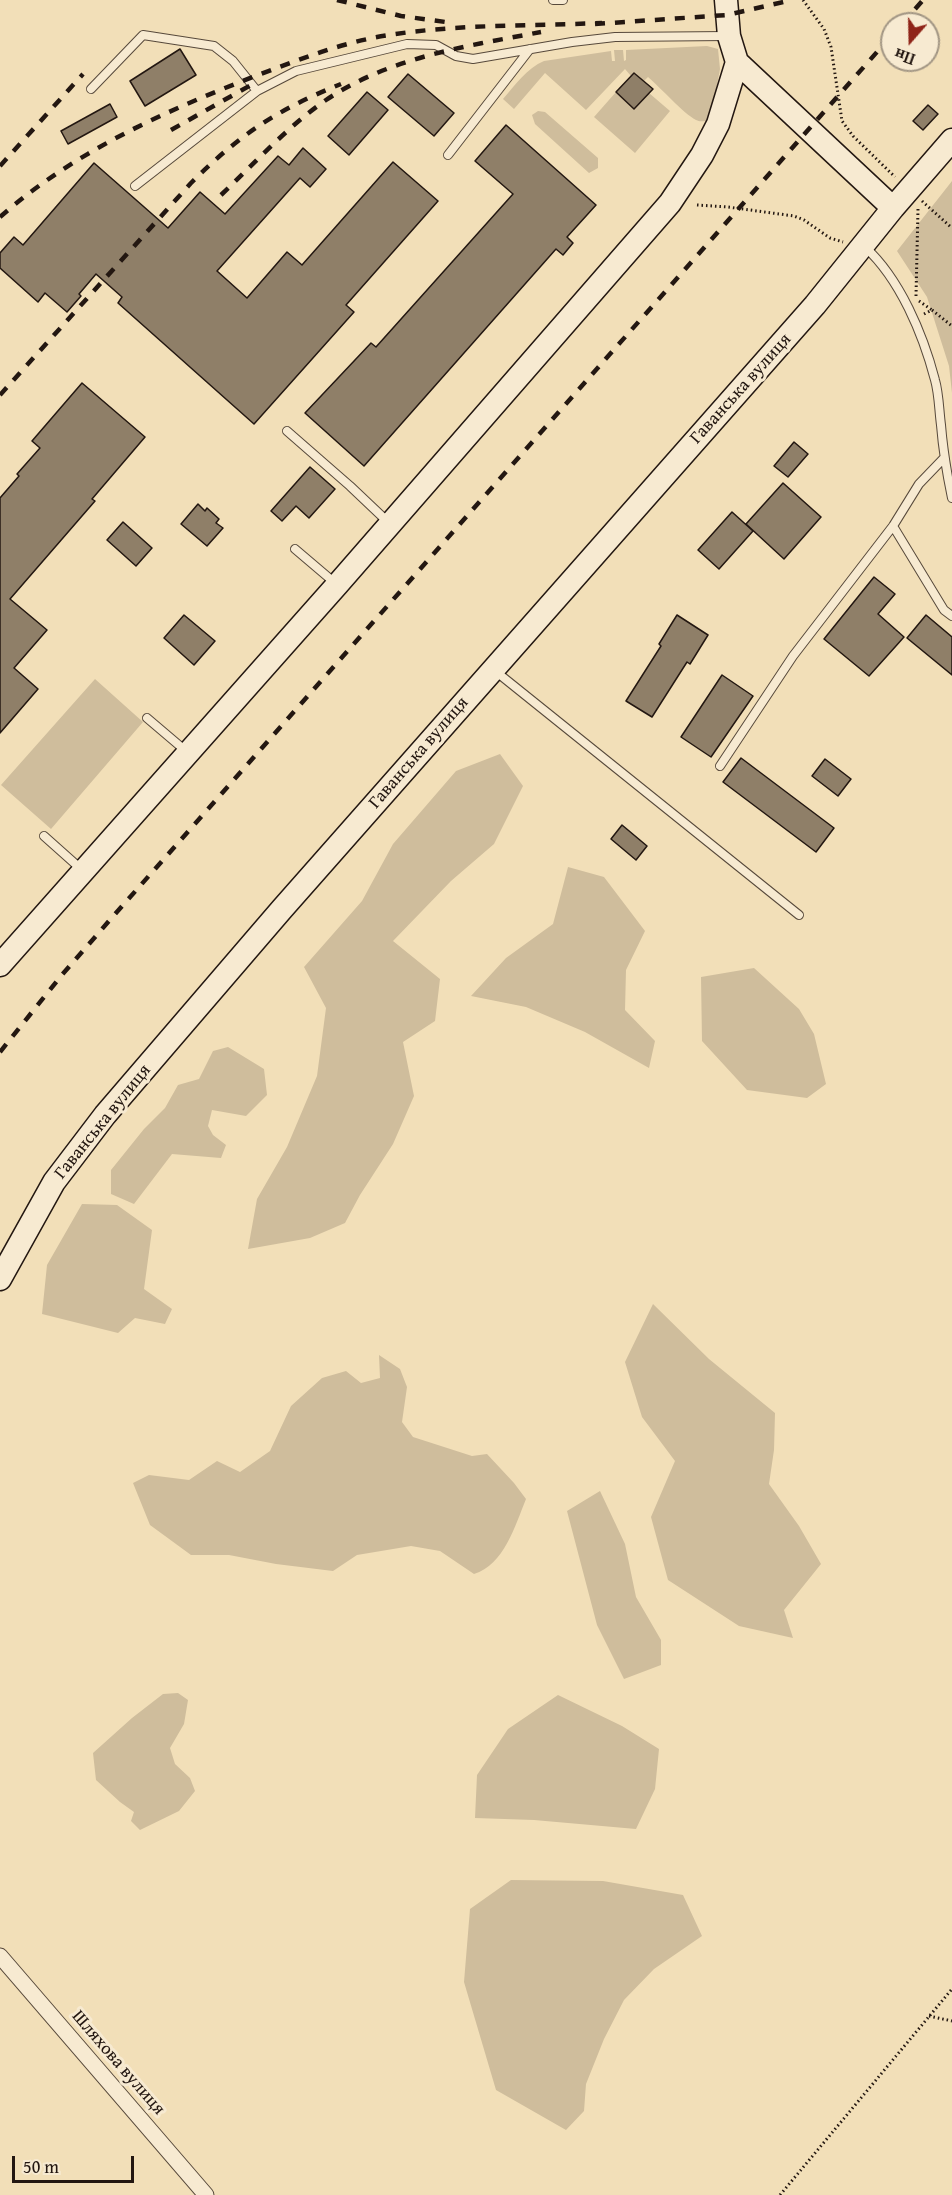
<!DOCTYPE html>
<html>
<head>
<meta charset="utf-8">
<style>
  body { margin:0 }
  #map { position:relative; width:952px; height:2195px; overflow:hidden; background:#f2dfb8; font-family:"Gentium Book Plus",serif }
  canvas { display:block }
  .north { position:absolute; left:880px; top:12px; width:60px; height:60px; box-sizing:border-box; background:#f7ead1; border:2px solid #a29684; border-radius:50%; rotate:200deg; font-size:16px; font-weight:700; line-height:24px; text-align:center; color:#231711 }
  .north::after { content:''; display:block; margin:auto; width:21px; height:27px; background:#8f2418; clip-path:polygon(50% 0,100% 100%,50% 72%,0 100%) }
  .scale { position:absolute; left:12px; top:2156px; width:122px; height:27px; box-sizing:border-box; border:3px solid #231711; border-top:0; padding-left:8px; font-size:18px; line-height:21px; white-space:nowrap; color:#231711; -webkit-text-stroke:4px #f7ead1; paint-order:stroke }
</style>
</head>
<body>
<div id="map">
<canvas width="952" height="2195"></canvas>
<div class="north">Пн</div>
<div class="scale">50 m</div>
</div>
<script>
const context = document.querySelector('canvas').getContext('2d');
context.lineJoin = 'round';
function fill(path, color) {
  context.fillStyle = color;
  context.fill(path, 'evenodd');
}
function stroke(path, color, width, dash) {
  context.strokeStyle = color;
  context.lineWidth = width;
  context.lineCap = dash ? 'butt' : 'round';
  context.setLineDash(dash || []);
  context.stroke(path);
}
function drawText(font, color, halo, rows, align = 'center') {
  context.font = font + ' "Gentium Book Plus",serif';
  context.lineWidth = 6;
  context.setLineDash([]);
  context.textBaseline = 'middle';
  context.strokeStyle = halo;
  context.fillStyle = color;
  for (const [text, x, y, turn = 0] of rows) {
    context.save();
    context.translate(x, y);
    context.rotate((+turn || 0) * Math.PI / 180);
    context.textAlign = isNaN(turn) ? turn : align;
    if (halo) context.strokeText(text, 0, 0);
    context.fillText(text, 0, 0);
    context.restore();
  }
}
fill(new Path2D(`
  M707,46L718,49L720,69L714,101L706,121C702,121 700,122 696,120C683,113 661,88 648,77L644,81L635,73L631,76L625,69L586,110L545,73L514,109L503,99C515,85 527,68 544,61L611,51L612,61H615L614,50H623L624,61L626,60V50Z
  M616,92L634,109L649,93L670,111L635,153L594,117Z
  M538,111L545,112L598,158V168L589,173L535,124L532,115Z
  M952,181V393L949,366L927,297L897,251Z
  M95,679L143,722L51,829L1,785Z
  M500,754L523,786L494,844L451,881L393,941L440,979L435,1021L403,1042L414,1096L393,1144L360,1195L345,1223L310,1238L248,1249L257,1199L287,1147L317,1076L326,1008L304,967L362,901L393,844L456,771Z
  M568,867L604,877L645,931L626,970L625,1010L655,1041L649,1068L585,1032L526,1007L471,996L506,958L553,924Z
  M754,968L799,1009L814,1034L826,1084L807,1098L747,1090L702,1041L701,977Z
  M228,1047L264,1069L267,1095L246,1116L212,1110L208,1126L213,1135L226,1145L221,1158L172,1154L134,1204L111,1194V1170L144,1129L165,1108L178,1085L199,1079L213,1051Z
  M82,1204L117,1205L152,1230L144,1289L172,1309L165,1324L135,1318L118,1333L42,1314L47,1265Z
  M653,1304L709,1359L775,1413L774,1450L769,1484L799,1526L821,1564L784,1610L793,1638L739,1626L668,1580L651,1517L675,1461L642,1417L625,1362Z
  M379,1355L400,1369L407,1387L402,1422L413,1437L472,1456L487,1454L514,1483L526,1499C515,1526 504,1565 474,1574L440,1551L411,1546L357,1555L333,1571L276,1564L229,1555H191L150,1525L133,1483L149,1475L189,1480L217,1461L240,1472L270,1451L291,1406L322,1378L346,1371L361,1383L380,1378Z
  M600,1491L625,1544L636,1597L661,1640V1665L624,1679L597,1625L567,1511Z
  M178,1693L188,1700L184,1724L170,1748L175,1764L190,1778L195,1791L179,1811L140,1830L131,1821L134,1812L120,1802L96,1780L93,1753L132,1718L163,1694Z
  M558,1695L622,1726L659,1749L655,1789L636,1829L534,1820L475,1818L477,1775L508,1729Z
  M511,1880L603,1881L683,1895L702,1936L654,1969L624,2000L604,2039L586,2084L584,2111L566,2130L496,2090L464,1982L470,1909Z`), '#cfbd9c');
const building = new Path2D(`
  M180,49L196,75L145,106L130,81Z
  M634,73L653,89L634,109L616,92Z
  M408,74L454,113L434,136L388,97Z
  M367,92L388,110L349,155L328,136Z
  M110,104L117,117L68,144L61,131Z
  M928,105L938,114L923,130L913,121Z
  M506,125L596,205L567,237L573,243L563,255L556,249L364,466L305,413L371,343L376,347L513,194L475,161Z
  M303,148L326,169L310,187L300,178L217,271L247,298L287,252L302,265L393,162L438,201L346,305L354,312L254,424L118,303L122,297L96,274L79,294L81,296L67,312L45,293L38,302L0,268V253L14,237L23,245L94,163L168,228L200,192L225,214L278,156L289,165Z
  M82,383L145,437L92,499L95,501L10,599L47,630L14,668L38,689L0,733V498L19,476L17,474L40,448L32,441Z
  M794,442L808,454L788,477L774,466Z
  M310,467L335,489L309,518L296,506L282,521L271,511Z
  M783,483L821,517L784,559L746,524Z
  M198,504L205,511L207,508L219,519L216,523L223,528L207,546L181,524Z
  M732,512L753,531L719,569L698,550Z
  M123,522L152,548L136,566L107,540Z
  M874,577L895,594L878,614L904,637L869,676L824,639Z
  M184,615L215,641L194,665L164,638Z
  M677,615L708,635L690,664L687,662L652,717L626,701L661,646L659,644Z
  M926,615L952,637V675L907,638Z
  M722,675L753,696L711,757L681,737Z
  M741,758L834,828L816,852L723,782Z
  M825,759L851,779L838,796L812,776Z
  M622,825L647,846L636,860L611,839Z`);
fill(building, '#8f7f68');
stroke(building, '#231711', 1.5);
const lane = new Path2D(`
  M553,0H563
  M91,89L143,35L214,46L233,61L257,91
  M448,155L530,49
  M135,186L257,91L296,71L407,44L436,45L456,56L473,59L572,42L615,37L727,36
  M865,247C900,279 923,334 935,380C939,394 939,410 941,425C943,450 947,474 952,498
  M287,431L350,486L389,523
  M893,526L944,610L952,616
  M295,549L335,583
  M494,670L799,915
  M147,718L187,752
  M720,766L793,656L893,526L919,484L944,458
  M44,836L81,869`);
const street = new Path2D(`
  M0,1956L206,2195`);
const secondary = new Path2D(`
  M737,62L893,208
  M0,965L337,585L670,203L702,155L718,124L737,62L729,36L726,0
  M0,1279L54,1182L105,1115L282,909L815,305L893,208L952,140`);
stroke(lane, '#57493b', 10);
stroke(street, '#57493b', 17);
stroke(secondary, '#231711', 25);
stroke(new Path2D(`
  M803,0L824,29L831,47L842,121L853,136L895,177
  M922,201L952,228
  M697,205L728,207L794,216L804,220L830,238L843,242
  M916,296L918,209
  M919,301L932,310
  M924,314L932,310L952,326
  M929,2016L952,2021
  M780,2195L952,1989`), '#231711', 3, [1.5, 3]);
stroke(lane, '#f7ead1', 8);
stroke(street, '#f7ead1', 15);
stroke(secondary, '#f7ead1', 22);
stroke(new Path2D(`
  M337,0L401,16L453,23
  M595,24L727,15L792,0
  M902,24L923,0
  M171,130L251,85
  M0,166L83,74
  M221,195C255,163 287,127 326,100C390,57 467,46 541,32
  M0,217C75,151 165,111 258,75C301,59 343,42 389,35C459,24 531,26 602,23
  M0,395L191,183C239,135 278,109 341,84
  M0,1052L61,976L109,921L892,35`), '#231711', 4.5, [10, 10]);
drawText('18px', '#231711', '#f7ead1', [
  ["Гаванська вулиця",741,389,-48],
  ["Гаванська вулиця",419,753,-49],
  ["Гаванська вулиця",103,1122,-51],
  ["Шляхова вулиця",118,2063,49]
]);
</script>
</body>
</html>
